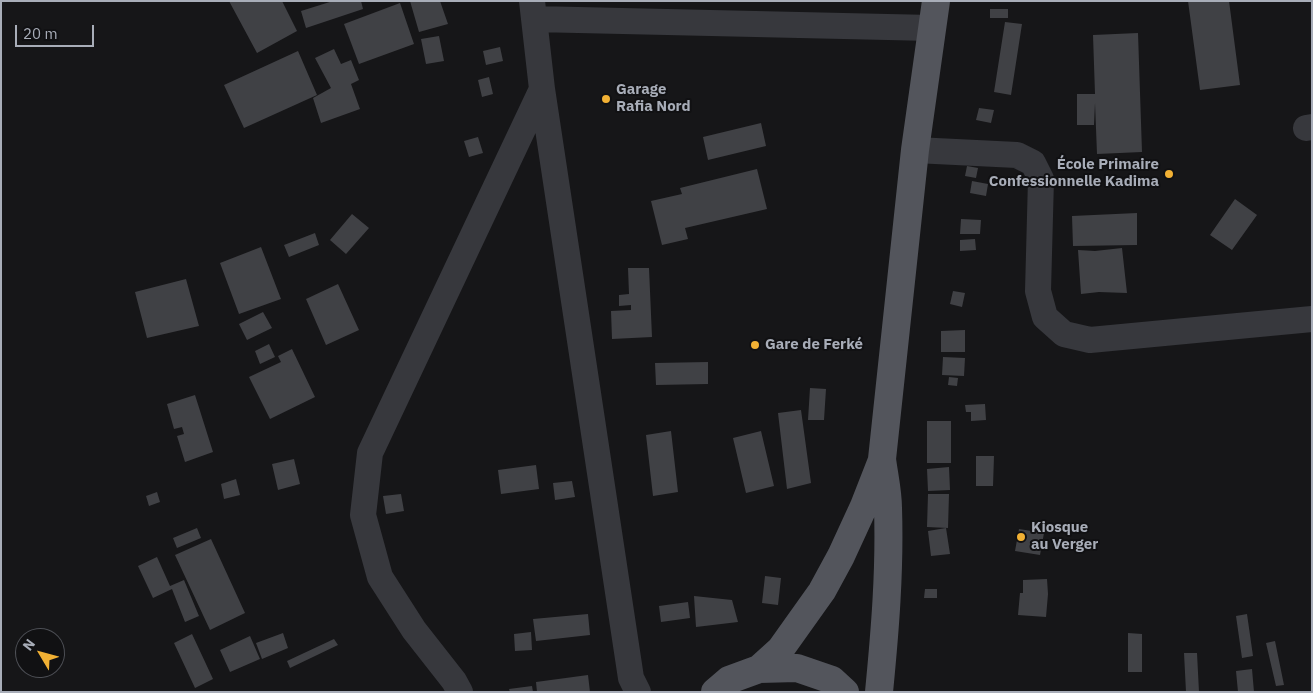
<!DOCTYPE html>
<html>
<head>
<meta charset="utf-8">
<style>
  body { margin:0 }
  #map { position:relative; width:1313px; height:693px; overflow:hidden; background:#161618; font-family:"IBM Plex Sans",sans-serif }
  canvas { display:block }
  .frame { position:absolute; inset:0; border:2px solid #a8adb8; pointer-events:none }
  .north { position:absolute; left:15px; top:628px; width:50px; height:50px; box-sizing:border-box; background:#111113; border:1px solid #4d4f55; border-radius:50%; rotate:307deg; font-size:14px; font-weight:700; line-height:20px; text-align:center; color:#a8adb8 }
  .north::after { content:''; display:block; margin:auto; width:18px; height:22px; background:#f2b134; clip-path:polygon(50% 0,100% 100%,50% 72%,0 100%) }
  .scale { position:absolute; left:15px; top:25px; width:79px; height:22px; box-sizing:border-box; border:2px solid #a8adb8; border-top:0; padding-left:6px; font-size:15px; line-height:18px; white-space:nowrap; color:#a8adb8; -webkit-text-stroke:4px #111113; paint-order:stroke }
</style>
</head>
<body>
<div id="map">
<canvas width="1313" height="693"></canvas>
<div class="frame"></div>
<div class="north">N</div>
<div class="scale">20 m</div>
</div>
<script>
const context = document.querySelector('canvas').getContext('2d');
context.lineJoin = 'round';
function fill(path, color) {
  context.fillStyle = color;
  context.fill(path, 'evenodd');
}
function stroke(path, color, width, dash) {
  context.strokeStyle = color;
  context.lineWidth = width;
  context.lineCap = dash ? 'butt' : 'round';
  context.setLineDash(dash || []);
  context.stroke(path);
}
function drawText(font, color, halo, rows, align = 'center') {
  context.font = font + ' "IBM Plex Sans",sans-serif';
  context.lineWidth = 4;
  context.setLineDash([]);
  context.textBaseline = 'middle';
  context.strokeStyle = halo;
  context.fillStyle = color;
  for (const [text, x, y, turn = 0] of rows) {
    context.save();
    context.translate(x, y);
    context.rotate((+turn || 0) * Math.PI / 180);
    context.textAlign = isNaN(turn) ? turn : align;
    if (halo) context.strokeText(text, 0, 0);
    context.fillText(text, 0, 0);
    context.restore();
  }
}
fill(new Path2D(`
  M229,1H282L297,31L257,53Z
  M333,1H361L363,9L306,28L301,11Z
  M410,1H440L448,24L419,32Z
  M1188,1H1229L1240,85L1200,90Z
  M400,3L414,44L359,64L344,24Z
  M990,9H1008V18H990Z
  M1005,22L1022,24L1011,95L994,92Z
  M1138,33L1142,152L1097,154L1095,103L1094,125H1077V94H1095L1093,35Z
  M439,36L444,61L426,64L421,39Z
  M500,47L503,61L486,65L483,51Z
  M334,49L341,64L351,60L359,80L351,84L360,109L321,123L313,98L331,88L315,58Z
  M298,51L317,95L244,128L224,85Z
  M489,77L493,94L482,97L478,80Z
  M979,108L994,110L991,123L976,120Z
  M761,123L766,146L708,160L703,137Z
  M478,137L483,153L469,157L464,141Z
  M967,166L978,168L976,178L965,176Z
  M757,169L767,209L685,228L688,239L662,245L651,201L682,194L680,188Z
  M972,181L988,184L986,196L970,193Z
  M1235,199L1257,215L1232,250L1210,235Z
  M1137,213V245L1073,246L1072,216Z
  M352,214L369,228L346,254L330,240Z
  M961,219L981,220L980,234H960Z
  M315,233L319,245L289,257L284,245Z
  M975,239L976,250L960,251V240Z
  M261,247L281,299L239,314L220,263Z
  M1122,248L1127,293L1099,292L1081,294L1078,250L1095,251Z
  M628,268H649L652,337L612,339L611,311L631,310V305L619,306V295L629,294Z
  M186,279L199,326L147,338L135,292Z
  M338,284L359,330L326,345L306,299Z
  M953,291L965,293L962,307L950,304Z
  M263,312L272,328L247,340L239,324Z
  M965,330V352H941V331Z
  M269,344L275,357L260,364L255,351Z
  M292,349L315,397L270,419L249,377L281,362L278,356Z
  M943,357L965,358L964,376L942,375Z
  M708,362V384L656,385L655,363Z
  M949,377L958,378L957,386L948,385Z
  M810,388L826,389L824,420H808Z
  M195,395L213,452L185,462L177,436L184,434L182,427L174,429L167,404Z
  M985,404L986,420L971,421V412H966L965,405Z
  M801,410L811,483L787,489L778,413Z
  M927,421H951V463H927Z
  M671,431L678,492L653,496L646,435Z
  M761,431L774,486L746,493L733,438Z
  M976,456H994L993,486H976Z
  M294,459L300,484L278,490L272,464Z
  M536,465L539,489L501,494L498,470Z
  M949,467L950,490L928,491L927,469Z
  M236,479L240,495L224,499L221,484Z
  M572,481L575,497L555,500L553,483Z
  M157,492L160,502L149,506L146,496Z
  M401,494L404,511L386,514L383,496Z
  M928,494H949L948,528L927,527Z
  M197,528L201,538L177,548L173,538Z
  M946,528L950,554L931,556L928,531Z
  M1019,529L1044,533L1040,555L1015,551Z
  M211,539L245,613L210,630L175,555Z
  M157,557L170,586L184,580L199,616L185,622L172,589L153,598L138,566Z
  M765,576L781,578L778,605L762,603Z
  M1047,579L1048,594L1046,617L1018,615L1020,593H1023V580Z
  M925,589H937V598H924Z
  M694,596L732,600L738,622L696,627Z
  M688,602L690,618L661,622L659,606Z
  M588,614L590,635L536,641L533,619Z
  M1247,614L1253,656L1242,658L1236,616Z
  M531,632L532,650L515,651L514,634Z
  M283,633L288,648L262,659L256,643Z
  M1128,633L1142,634V672H1128Z
  M192,634L213,679L195,688L174,643Z
  M250,636L260,659L230,672L220,650Z
  M334,639L338,645L290,668L287,661Z
  M1275,641L1284,685L1276,686L1266,643Z
  M1184,653H1197L1199,692H1186Z
  M1252,669L1254,692H1238L1236,671Z
  M588,675L590,692H537L536,682Z
  M532,686L533,692H510L509,689Z`), '#404145');
stroke(new Path2D(`
  M532,1L542,89L631,678L638,692
  M534,19L932,28
  M1306,128L1312,127
  M915,150L1017,155L1033,163L1041,179L1038,291L1045,317L1064,334L1090,340L1312,319
  M460,692L454,681L414,630L380,577L363,515L370,453L542,89`), '#37383d', 26);
stroke(new Path2D(`
  M759,669L780,650L822,591L841,556L864,506L882,460
  M715,692L729,680L759,669L797,668L832,680L845,692
  M879,692C885,631 890,570 888,508C888,492 884,475 882,459L915,150L936,1`), '#53555c', 28);
for (const [x, y, r, color] of [
  [606,99,5,"#f2b134"],
  [1169,174,5,"#f2b134"],
  [755,345,5,"#f2b134"],
  [1021,537,5,"#f2b134"]
]) {
  const dot = new Path2D();
  dot.arc(x, y, r, 0, 2 * Math.PI);
  context.fillStyle = color;
  context.fill(dot);
  stroke(dot, '#111113', 2);
}
drawText('bold 15px', '#a8adb8', '#111113', [
  ["Garage",616,90],
  ["Rafia Nord",616,107],
  ["École Primaire",1159,165,"right"],
  ["Confessionnelle Kadima",1159,182,"right"],
  ["Gare de Ferké",765,345],
  ["Kiosque",1031,528],
  ["au Verger",1031,545]
], 'left');
</script>
</body>
</html>
